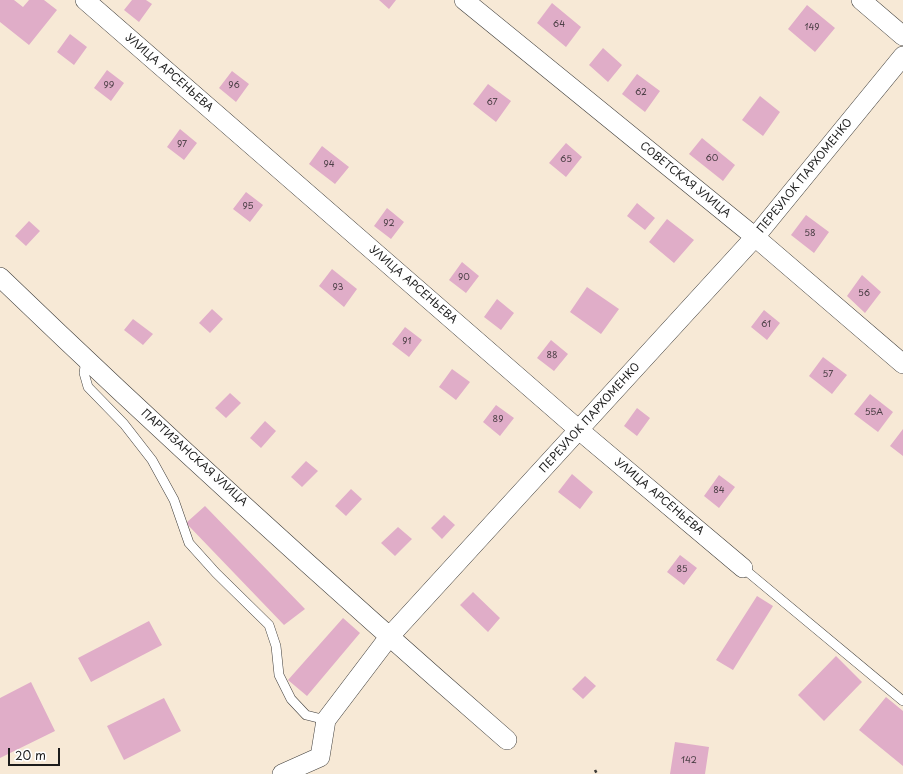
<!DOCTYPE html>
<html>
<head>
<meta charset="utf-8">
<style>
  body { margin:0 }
  #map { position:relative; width:903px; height:774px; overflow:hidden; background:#f7e9d6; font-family:"Playpen Sans",sans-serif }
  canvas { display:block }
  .scale { position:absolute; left:8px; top:748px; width:52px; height:18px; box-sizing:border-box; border:2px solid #1c1c1c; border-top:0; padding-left:5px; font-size:12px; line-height:14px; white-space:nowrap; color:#1c1c1c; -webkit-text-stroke:3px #fff; paint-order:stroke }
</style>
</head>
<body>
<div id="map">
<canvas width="903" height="774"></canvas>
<div class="scale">20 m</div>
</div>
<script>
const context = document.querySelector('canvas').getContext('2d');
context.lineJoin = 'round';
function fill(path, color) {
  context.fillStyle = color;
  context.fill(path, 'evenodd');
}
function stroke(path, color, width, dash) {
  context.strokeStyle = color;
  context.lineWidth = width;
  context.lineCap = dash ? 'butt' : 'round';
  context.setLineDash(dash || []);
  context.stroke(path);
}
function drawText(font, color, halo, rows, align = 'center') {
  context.font = font + ' "Playpen Sans",sans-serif';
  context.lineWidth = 3.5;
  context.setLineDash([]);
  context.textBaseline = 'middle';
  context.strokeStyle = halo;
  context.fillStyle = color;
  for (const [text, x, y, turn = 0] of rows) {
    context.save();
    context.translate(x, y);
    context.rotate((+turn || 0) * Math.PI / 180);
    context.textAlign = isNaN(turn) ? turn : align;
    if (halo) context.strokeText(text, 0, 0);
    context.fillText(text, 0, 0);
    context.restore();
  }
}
fill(new Path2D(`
  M0,0H14L23,7L29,0H44L57,10L29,45L0,22Z
  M132,0H146L152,4L139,22L124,10Z
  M379,0H396L389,9Z
  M552,3L581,27L566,47L537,23Z
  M807,5L835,28L815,52L788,29Z
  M70,34L87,47L74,65L57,52Z
  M603,48L622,65L608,82L589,65Z
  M107,70L124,83L111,101L94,88Z
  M232,71L249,84L236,102L219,88Z
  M637,74L660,91L645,112L622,94Z
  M488,84L511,101L496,122L473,104Z
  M760,96L780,112L763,136L742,120Z
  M180,129L197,143L184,160L167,147Z
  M702,138L735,165L723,181L689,154Z
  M566,143L582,157L566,177L549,163Z
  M322,146L349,167L335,184L309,164Z
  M246,192L263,205L250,222L233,209Z
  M637,203L655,218L645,230L627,216Z
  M387,208L404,222L391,239L374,226Z
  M806,215L829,232L814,253L791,235Z
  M667,219L694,240L674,263L649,242Z
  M29,221L40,231L26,246L15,236Z
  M462,262L479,276L466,293L449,280Z
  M332,269L357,289L344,307L319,286Z
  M862,275L881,292L865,313L847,296Z
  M587,287L619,309L601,334L570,312Z
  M497,299L514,313L501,330L484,317Z
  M212,309L223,319L210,333L199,323Z
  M764,310L780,323L767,340L751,327Z
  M133,319L153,334L143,345L124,330Z
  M405,327L422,340L409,357L392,344Z
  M551,340L568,354L554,371L537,358Z
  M823,357L847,375L832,394L809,376Z
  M452,369L470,382L456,400L439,387Z
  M230,393L241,403L226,418L215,408Z
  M870,394L893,412L878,432L854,414Z
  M496,405L514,418L500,436L483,422Z
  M637,408L650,418L637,436L624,426Z
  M265,421L276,431L261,448L250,438Z
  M903,429V456L890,446Z
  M306,461L318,471L302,487L291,477Z
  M572,474L593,492L580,509L558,492Z
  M719,475L735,487L719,508L704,496Z
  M351,489L362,499L346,516L335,506Z
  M205,506L305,609L284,625L186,523Z
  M444,515L455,525L442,539L431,528Z
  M398,527L412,539L395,556L381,543Z
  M680,555L697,568L684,585L667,572Z
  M473,592L500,618L488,632L460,605Z
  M757,596L773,606L733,670L716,660Z
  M343,618L360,633L307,696L288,680Z
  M149,621L162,645L91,682L78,658Z
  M836,656L862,682L824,721L798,695Z
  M585,676L596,686L583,699L572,689Z
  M31,682L55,731L0,758V698Z
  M886,697L903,711V766L859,730Z
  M164,698L181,731L124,760L107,726Z
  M675,742L709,747L705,774H670Z`), '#e0adc8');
const lane = new Path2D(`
  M86,360L84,373L88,387L124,424L152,460L174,500L189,543L216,573L269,625L276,646L279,675L291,699L306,715L326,720
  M743,568L903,701`);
const street = new Path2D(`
  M85,0L579,430L743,568
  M464,0L755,237L903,364
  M861,0L903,36
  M0,277C165,436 335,590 507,740
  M282,774L320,757L326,720L389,637L755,237L903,56`);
stroke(lane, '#3d3b38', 10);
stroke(street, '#3d3b38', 20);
stroke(new Path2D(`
  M595,770L597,774`), '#3d3b38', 2.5, [3, 3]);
stroke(lane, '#fff', 9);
stroke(street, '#fff', 19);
drawText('9px', '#4d4047', null, [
  ["64",559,25],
  ["149",812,28],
  ["99",109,86],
  ["96",234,86],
  ["62",641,93],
  ["67",492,103],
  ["97",182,145],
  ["60",712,159],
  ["65",566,160],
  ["94",329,165],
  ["95",248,207],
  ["92",389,224],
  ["58",810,234],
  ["90",464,278],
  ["93",338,288],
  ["56",864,294],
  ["61",766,325],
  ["91",407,342],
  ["88",552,356],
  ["57",828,375],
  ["55А",874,413],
  ["89",498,420],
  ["84",719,491],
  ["85",682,570],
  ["142",689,761]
]);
drawText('11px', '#1c1c1c', '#fff', [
  ["УЛИЦА АРСЕНЬЕВА",169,73,41],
  ["ПЕРЕУЛОК ПАРХОМЕНКО",805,176,-51],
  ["СОВЕТСКАЯ УЛИЦА",685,180,39],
  ["УЛИЦА АРСЕНЬЕВА",413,285,41],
  ["ПЕРЕУЛОК ПАРХОМЕНКО",590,418,-48],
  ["ПАРТИЗАНСКАЯ УЛИЦА",194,458,42],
  ["УЛИЦА АРСЕНЬЕВА",659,497,40]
]);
</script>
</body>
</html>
